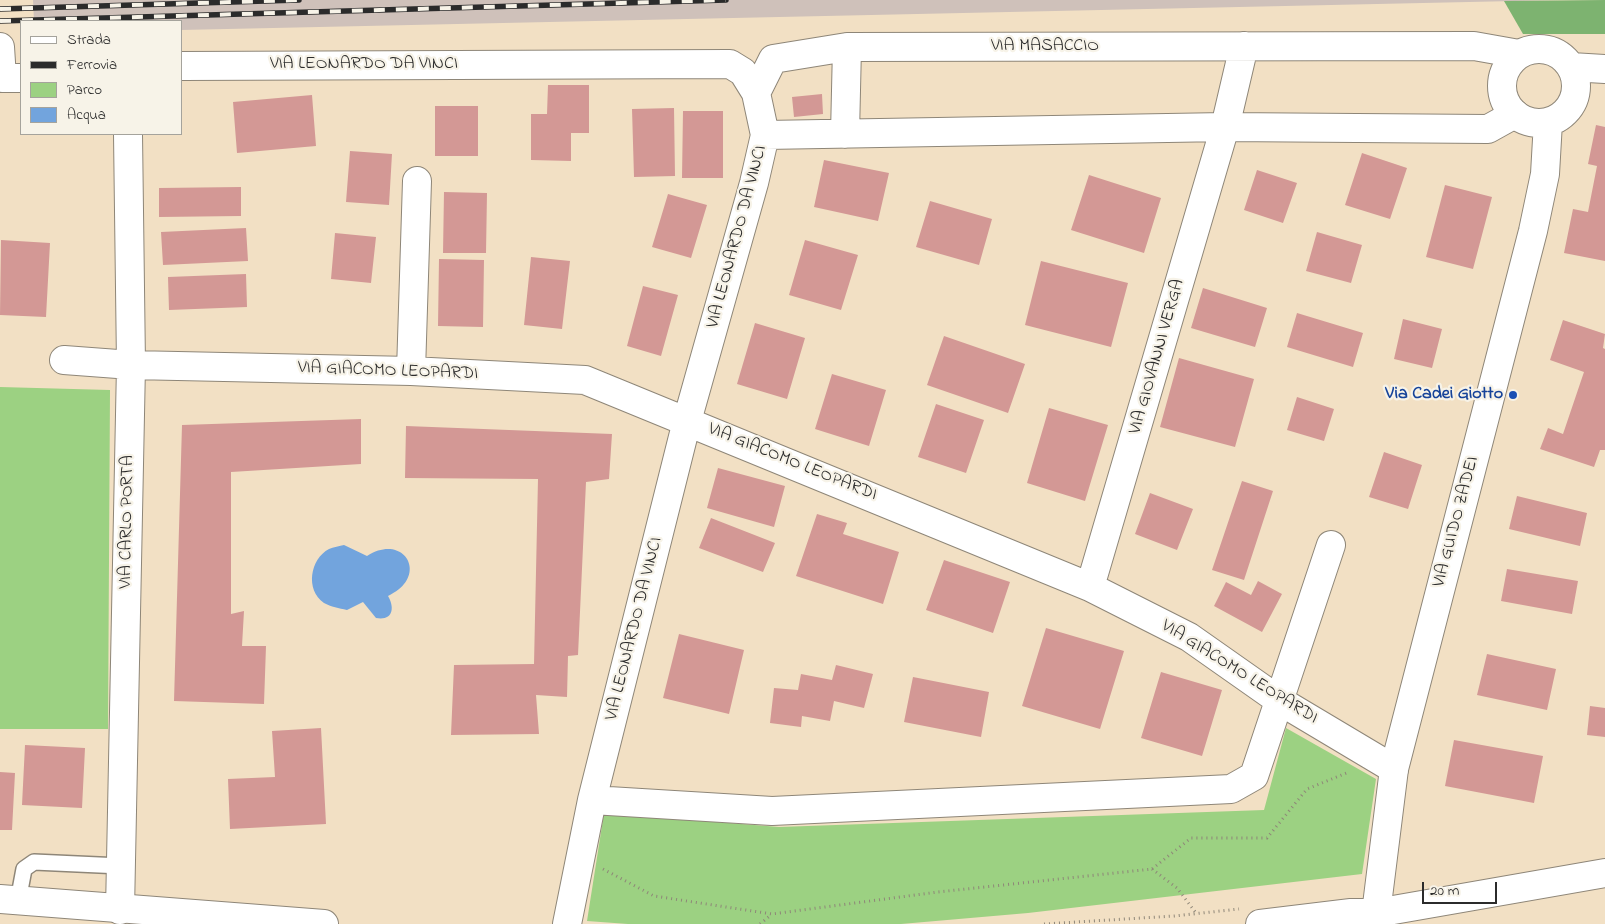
<!DOCTYPE html>
<html>
<head>
<meta charset="utf-8">
<style>
  body { margin:0 }
  #map { position:relative; width:1605px; height:924px; overflow:hidden; background:#f2e0c4; font-family:"Indie Flower",sans-serif }
  canvas { display:block }
  .legend { position:absolute; left:20px; top:20px; width:162px; height:115px; box-sizing:border-box; background:#f7f3e8; border:1px solid #a5a39c; margin:0; padding:6px 9px; list-style:none; font-size:15px; color:#2b2b2b }
  .legend li { display:flex; align-items:center; gap:10px; height:25px }
  .legend b { width:25px; border:1px solid #a5a39c }
  .scale { position:absolute; left:1422px; top:882px; width:75px; height:22px; box-sizing:border-box; border:2px solid #2b2b2b; border-top:0; padding-left:6px; font-size:15px; line-height:18px; white-space:nowrap; color:#2b2b2b; -webkit-text-stroke:4px #f7f3e8; paint-order:stroke }
</style>
</head>
<body>
<div id="map">
<canvas width="1605" height="924"></canvas>
<ul class="legend">
<li><b style="height:6px;background:#fff"></b>Strada</li>
<li><b style="height:6px;background:#2b2b2b"></b>Ferrovia</li>
<li><b style="height:14px;background:#9cd182"></b>Parco</li>
<li><b style="height:14px;background:#72a4dd"></b>Acqua</li>
</ul>
<div class="scale">20 m</div>
</div>
<script>
const context = document.querySelector('canvas').getContext('2d');
context.lineJoin = 'round';
function fill(path, color) {
  context.fillStyle = color;
  context.fill(path, 'evenodd');
}
function stroke(path, color, width, dash) {
  context.strokeStyle = color;
  context.lineWidth = width;
  context.lineCap = dash ? 'butt' : 'round';
  context.setLineDash(dash || []);
  context.stroke(path);
}
function drawText(font, color, halo, rows, align = 'center') {
  context.font = font + ' "Indie Flower",sans-serif';
  context.lineWidth = 4.5;
  context.setLineDash([]);
  context.textBaseline = 'middle';
  context.strokeStyle = halo;
  context.fillStyle = color;
  for (const [text, x, y, turn = 0] of rows) {
    context.save();
    context.translate(x, y);
    context.rotate((+turn || 0) * Math.PI / 180);
    context.textAlign = isNaN(turn) ? turn : align;
    if (halo) context.strokeText(text, 0, 0);
    context.fillText(text, 0, 0);
    context.restore();
  }
}
fill(new Path2D(`
  M33,0H1561L181,30V21H34Z`), '#cfc1ba');
fill(new Path2D(`
  M0,387L110,390L108,729H0Z
  M1286,728L1376,779L1362,874L1028,913L901,924H628L587,921L604,813L779,827L1264,810Z`), '#9cd182');
fill(new Path2D(`
  M1605,0V34H1523L1504,1Z`), '#7db370');
fill(new Path2D(`
  M344,545L367,556C405,532 430,577 388,596C395,608 393,621 376,618L363,602L347,610C339,608 331,607 324,603C305,590 310,559 329,549C333,547 340,546 344,545Z`), '#72a4dd');
fill(new Path2D(`
  M548,85H589V133H571V161L531,160V114H547Z
  M822,94L823,114L794,117L792,97Z
  M312,95L316,146L237,153L233,102Z
  M435,106H478V156H435Z
  M674,108L675,176L634,177L632,109Z
  M683,111H723V178H682Z
  M1596,125L1605,127V261L1564,253L1573,209L1588,212L1597,166L1588,164Z
  M350,151L392,154L389,205L346,202Z
  M1362,153L1407,168L1390,219L1345,205Z
  M824,160L889,173L878,221L814,207Z
  M1257,170L1297,183L1283,223L1244,210Z
  M1089,175L1161,198L1144,253L1071,230Z
  M1445,185L1492,197L1473,269L1426,257Z
  M241,187V216L159,217V188Z
  M444,192L487,193L486,253H443Z
  M668,194L707,205L691,258L652,247Z
  M930,201L992,219L979,265L916,247Z
  M246,228L248,261L163,265L161,232Z
  M1317,232L1362,245L1351,283L1306,271Z
  M335,233L376,237L371,283L331,279Z
  M1,240L50,243L46,317L0,315Z
  M805,240L858,255L841,310L789,295Z
  M531,257L570,261L562,329L524,325Z
  M439,259L484,260L483,327L438,326Z
  M1041,261L1128,283L1111,347L1025,325Z
  M246,274L247,307L169,310L168,277Z
  M643,286L678,295L661,356L627,346Z
  M1203,288L1267,308L1255,347L1191,328Z
  M1297,313L1363,333L1353,367L1287,347Z
  M1403,319L1442,329L1432,368L1394,359Z
  M1563,320L1605,334L1603,348L1605,349V450H1600L1594,467L1540,449L1548,428L1563,434L1584,372L1550,360Z
  M755,323L805,338L787,399L737,384Z
  M944,336L1025,364L1008,413L927,385Z
  M1179,358L1254,379L1235,447L1160,427Z
  M832,374L886,390L869,446L815,429Z
  M1297,397L1334,409L1324,441L1287,430Z
  M936,404L984,420L966,473L918,457Z
  M1049,408L1108,425L1085,501L1027,483Z
  M361,419V464L231,472V614L244,611L242,646H266L264,704L174,701L182,425Z
  M406,426L612,434L609,479L586,482L578,655L568,656L567,697L536,695L539,734L451,735L454,665L534,664L538,479L405,478Z
  M1384,452L1422,465L1408,509L1369,497Z
  M718,468L785,486L774,527L707,508Z
  M1242,481L1273,491L1244,580L1212,570Z
  M1150,493L1193,509L1177,550L1135,534Z
  M1517,496L1587,513L1580,546L1509,529Z
  M817,514L847,523L843,534L899,552L883,604L796,576Z
  M711,518L775,543L763,572L699,548Z
  M944,560L1010,582L993,633L926,610Z
  M1507,569L1578,581L1572,614L1501,601Z
  M1258,581L1282,594L1262,632L1214,606L1226,582L1251,595Z
  M1046,628L1124,651L1100,729L1022,706Z
  M679,634L744,650L729,714L663,698Z
  M1487,654L1556,669L1547,710L1477,695Z
  M836,665L873,674L864,708L834,701L830,721L802,716L801,727L770,723L774,688L798,690L801,674L832,680Z
  M1161,672L1222,690L1202,756L1141,738Z
  M913,677L989,692L981,737L904,722Z
  M1590,706L1605,708V737L1587,735Z
  M321,728L326,824L230,829L228,779L275,777L272,731Z
  M1454,740L1543,756L1534,803L1445,786Z
  M25,745L85,748L82,808L22,805Z
  M0,772L15,773L12,830H0Z`), '#d39895');
const lane = new Path2D(`
  M18,901L24,869L34,862L121,866`);
const street = new Path2D(`
  M0,47L2,78H21
  M181,66L730,64L743,72L756,93L765,135L754,183L687,421L592,800L567,924
  M756,93L773,59L847,47L1474,46L1519,54
  M845,134L847,47
  M765,135L1225,127L1488,129L1515,114
  M64,360L131,365L411,371L585,380L1090,587L1189,637L1280,701L1394,769
  M411,371L417,181
  M1090,587L1225,127L1244,46
  M592,800L772,811L1231,789L1254,776L1331,545
  M120,910L131,365L128,134
  M1375,924L1376,913L1605,873`);
const secondary = new Path2D(`
  M1502 86a37 37 0 1 1 74 0a37 37 0 1 1-74 0Z
  M1571,67L1605,69
  M0,899L324,924
  M1260,924L1351,913H1376L1394,769L1533,231L1545,174L1548,122`);
stroke(lane, '#8e8678', 18);
stroke(street, '#8e8678', 30);
stroke(secondary, '#8e8678', 30);
stroke(new Path2D(`
  M603,869L654,896L772,914L938,892L1152,869L1191,838H1267L1307,789L1349,772
  M1152,869L1177,888L1196,913
  M760,924L771,915
  M1044,924L1174,916L1239,909`), '#8e8678', 3, [1, 4]);
stroke(lane, '#fff', 15);
stroke(street, '#fff', 28);
stroke(secondary, '#fff', 28);
const rail = new Path2D(`
  M0,9L299,0
  M0,21L726,0`);
stroke(rail, '#2b2b2b', 5.5);
stroke(rail, '#f7f3e8', 4, [11]);
for (const [x, y, r, color] of [
  [1513,395,5,"#1a4fb4"]
]) {
  const dot = new Path2D();
  dot.arc(x, y, r, 0, 2 * Math.PI);
  context.fillStyle = color;
  context.fill(dot);
  stroke(dot, '#f7f3e8', 2);
}
drawText('18px', '#2b2b2b', '#f7f3e8', [
  ["VIA MASACCIO",1045,47],
  ["VIA LEONARDO DA VINCI",364,65],
  ["VIA LEONARDO DA VINCI",738,237,-75],
  ["VIA GIOVANNI VERGA",1158,357,-74],
  ["VIA GIACOMO LEOPARDI",388,372,2],
  ["VIA GIACOMO LEOPARDI",792,463,22],
  ["VIA CARLO PORTA",128,522,-89],
  ["VIA GUIDO ZADEI",1457,522,-75],
  ["VIA LEONARDO DA VINCI",635,629,-76],
  ["VIA GIACOMO LEOPARDI",1239,673,32]
]);
drawText('bold 18px', '#164399', '#f7f3e8', [
  ["Via Cadei Giotto",1503,395]
], 'right');
</script>
</body>
</html>
